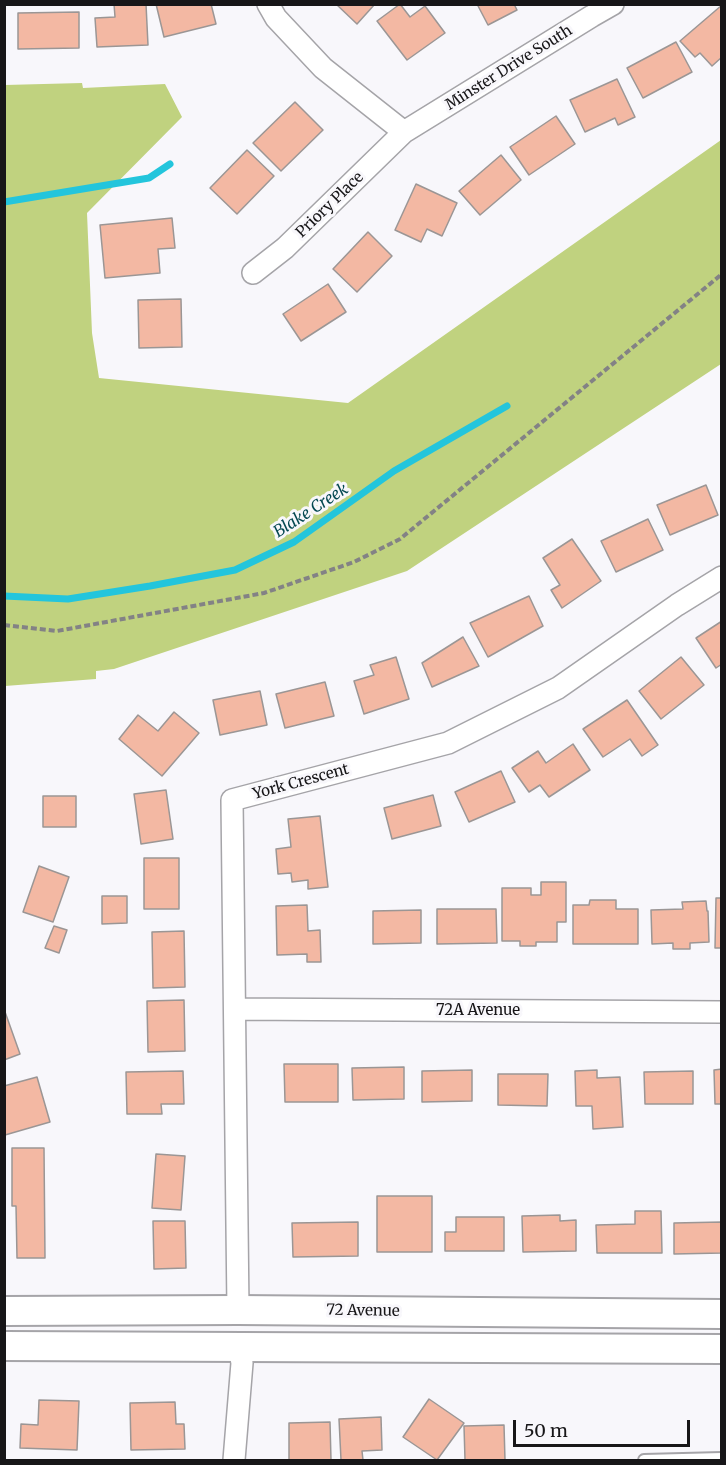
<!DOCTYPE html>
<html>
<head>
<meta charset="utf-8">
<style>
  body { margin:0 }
  #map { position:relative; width:726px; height:1465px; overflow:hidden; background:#f8f7fb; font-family:Merriweather,serif }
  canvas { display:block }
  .frame { position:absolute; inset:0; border:6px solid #171618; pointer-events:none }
  .scale { position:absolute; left:513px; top:1420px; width:177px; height:27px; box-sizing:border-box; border:3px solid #171618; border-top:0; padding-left:8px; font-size:18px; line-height:21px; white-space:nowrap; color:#171618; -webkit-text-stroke:4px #f8f7fb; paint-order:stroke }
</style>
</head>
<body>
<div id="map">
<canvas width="726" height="1465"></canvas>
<div class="frame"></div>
<div class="scale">50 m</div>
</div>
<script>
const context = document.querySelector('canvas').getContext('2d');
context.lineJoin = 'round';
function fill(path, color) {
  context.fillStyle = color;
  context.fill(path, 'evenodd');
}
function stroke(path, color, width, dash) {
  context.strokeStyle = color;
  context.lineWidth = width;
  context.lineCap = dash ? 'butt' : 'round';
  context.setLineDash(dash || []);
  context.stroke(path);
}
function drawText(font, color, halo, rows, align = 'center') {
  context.font = font + ' Merriweather,serif';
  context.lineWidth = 6;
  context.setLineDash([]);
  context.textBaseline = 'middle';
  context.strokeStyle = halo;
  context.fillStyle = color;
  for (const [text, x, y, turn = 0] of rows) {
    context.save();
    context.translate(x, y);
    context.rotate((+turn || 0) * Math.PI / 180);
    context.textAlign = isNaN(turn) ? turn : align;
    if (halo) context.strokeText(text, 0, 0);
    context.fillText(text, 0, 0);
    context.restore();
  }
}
fill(new Path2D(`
  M82,83L83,88L165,84L182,117L87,213L92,333L99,378L348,403L721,140V364L407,571L114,669L96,671V679L5,686V85Z`), '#c0d27f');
stroke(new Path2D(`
  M4,202L149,178L170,164
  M4,596L68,599L150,586L235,570L294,542L394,471L507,406`), '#23c5dc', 7);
const building = new Path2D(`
  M114,4H146L148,45L97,47L95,18L115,17Z
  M156,4H211L216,24L164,37Z
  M336,4H375L357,24Z
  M400,4L410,17L425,6L445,33L407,60L377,21Z
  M477,4H514L517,10L488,25Z
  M722,5V57L712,66L700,53L695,57L680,41Z
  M79,12V48L18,49V13Z
  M676,42L692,72L643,98L627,68Z
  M617,79L635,117L618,125L615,118L585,132L570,100Z
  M295,102L323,130L281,171L253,143Z
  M556,116L575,144L529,175L510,147Z
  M247,150L274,176L237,214L210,188Z
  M501,155L521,180L480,215L459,191Z
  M416,184L457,203L442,236L427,229L421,242L395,230Z
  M172,218L175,248L158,249L160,273L105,278L100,225Z
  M368,232L392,256L357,292L333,269Z
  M328,284L346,312L301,341L283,314Z
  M181,299L182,347L139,348L138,300Z
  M706,485L718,515L670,535L657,505Z
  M648,519L663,550L616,572L601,541Z
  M572,539L601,581L562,608L551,590L560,585L543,558Z
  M529,596L543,626L488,657L470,623Z
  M722,621V664L716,668L696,638Z
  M463,637L479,666L432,687L422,663Z
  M396,657L409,699L364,714L354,681L374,675L370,665Z
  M681,657L704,685L661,719L639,691Z
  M325,682L334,716L285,728L276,694Z
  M260,691L267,725L220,735L213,700Z
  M627,700L658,745L642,756L630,739L603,757L583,729Z
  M174,712L199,733L162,776L119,739L138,715L158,731Z
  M573,744L590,770L549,797L540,785L529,792L512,768L538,751L546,763Z
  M501,771L515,802L469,822L455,792Z
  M166,790L173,839L141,844L134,794Z
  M433,795L441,826L392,839L384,808Z
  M43,796H76V827H43Z
  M320,816L328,887L308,889V880L292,882L291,873L278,874L276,849L291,847L288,819Z
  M144,858H179V909H144Z
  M39,866L69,877L53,922L23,912Z
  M541,882H566V922H557V942H536V946H520V941H502V888H531V895H541Z
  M102,896H127V923L102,924Z
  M716,898H722V948H715Z
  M590,900H616V909H638V944H573V905H589Z
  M706,901L707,911H708L709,942L690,943V949H673V943L652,944L651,910L683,909L682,902Z
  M307,905L308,931L320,930L321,962H307V954L277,955L276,906Z
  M437,909H496L497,943L437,944Z
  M421,910V943L373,944V911Z
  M54,926L67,930L59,953L45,948Z
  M184,931L185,987L153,988L152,932Z
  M184,1000L185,1051L148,1052L147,1001Z
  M4,1009L20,1054L4,1060Z
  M284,1064H338V1102H285Z
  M404,1067V1099L353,1100L352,1068Z
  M722,1069V1104H715L714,1070Z
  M472,1070V1101L422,1102V1071Z
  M597,1070V1078L620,1077L623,1127L593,1129L592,1106H576L575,1071Z
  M183,1071L184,1104H161L162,1114H127L126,1072Z
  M693,1071V1104H645L644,1072Z
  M498,1074H548L547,1106L498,1105Z
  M37,1077L50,1122L5,1135L4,1086Z
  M12,1148H44L45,1258H17L16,1206H12Z
  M156,1154L185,1156L181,1210L152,1208Z
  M377,1196H432V1252H377Z
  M635,1211H661L662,1253H597L596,1225L635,1224Z
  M560,1215V1221L576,1220V1251L523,1252L522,1216Z
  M456,1217H504V1251H445V1232H456Z
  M153,1221H185L186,1268L154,1269Z
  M358,1222V1256L293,1257L292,1223Z
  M722,1222V1253L674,1254V1223Z
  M429,1399L464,1423L437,1460L403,1437Z
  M39,1400L79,1401L77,1450L20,1448L21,1424L38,1425Z
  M175,1402L176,1424H184L185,1449L131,1450L130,1403Z
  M381,1417L382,1450L362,1451L363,1460H341L339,1419Z
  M330,1422L331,1460H289V1423Z
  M504,1425L505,1460H465L464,1426Z`);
fill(building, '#f3b8a3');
stroke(building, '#9b9695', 1.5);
const lane = new Path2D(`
  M644,1460L722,1458`);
const street = new Path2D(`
  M268,4L276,18L323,68L404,132
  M253,273L285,248L404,132L592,16L613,4
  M235,1009L722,1012
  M238,1310L232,800L448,743L558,688L677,605L722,577
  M234,1460L242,1363L239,1347`);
const secondary = new Path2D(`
  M4,1311L238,1310L722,1314
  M4,1346L722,1349`);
stroke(lane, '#a5a4a8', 14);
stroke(street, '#a5a4a8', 24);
stroke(secondary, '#a5a4a8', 32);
stroke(new Path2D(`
  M4,625L57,631L264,593L354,562L400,539L722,274`), '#838285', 4, [6, 3]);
stroke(lane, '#fff', 10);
stroke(street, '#fff', 21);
stroke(secondary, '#fff', 28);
drawText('15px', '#171618', '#f8f7fb', [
  ["Minster Drive South",509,68,-32],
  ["Priory Place",330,205,-44],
  ["York Crescent",301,782,-15],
  ["72A Avenue",478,1011],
  ["72 Avenue",363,1311,1]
]);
drawText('italic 16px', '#044851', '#f8f7fb', [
  ["Blake Creek",311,511,-33]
]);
</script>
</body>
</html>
